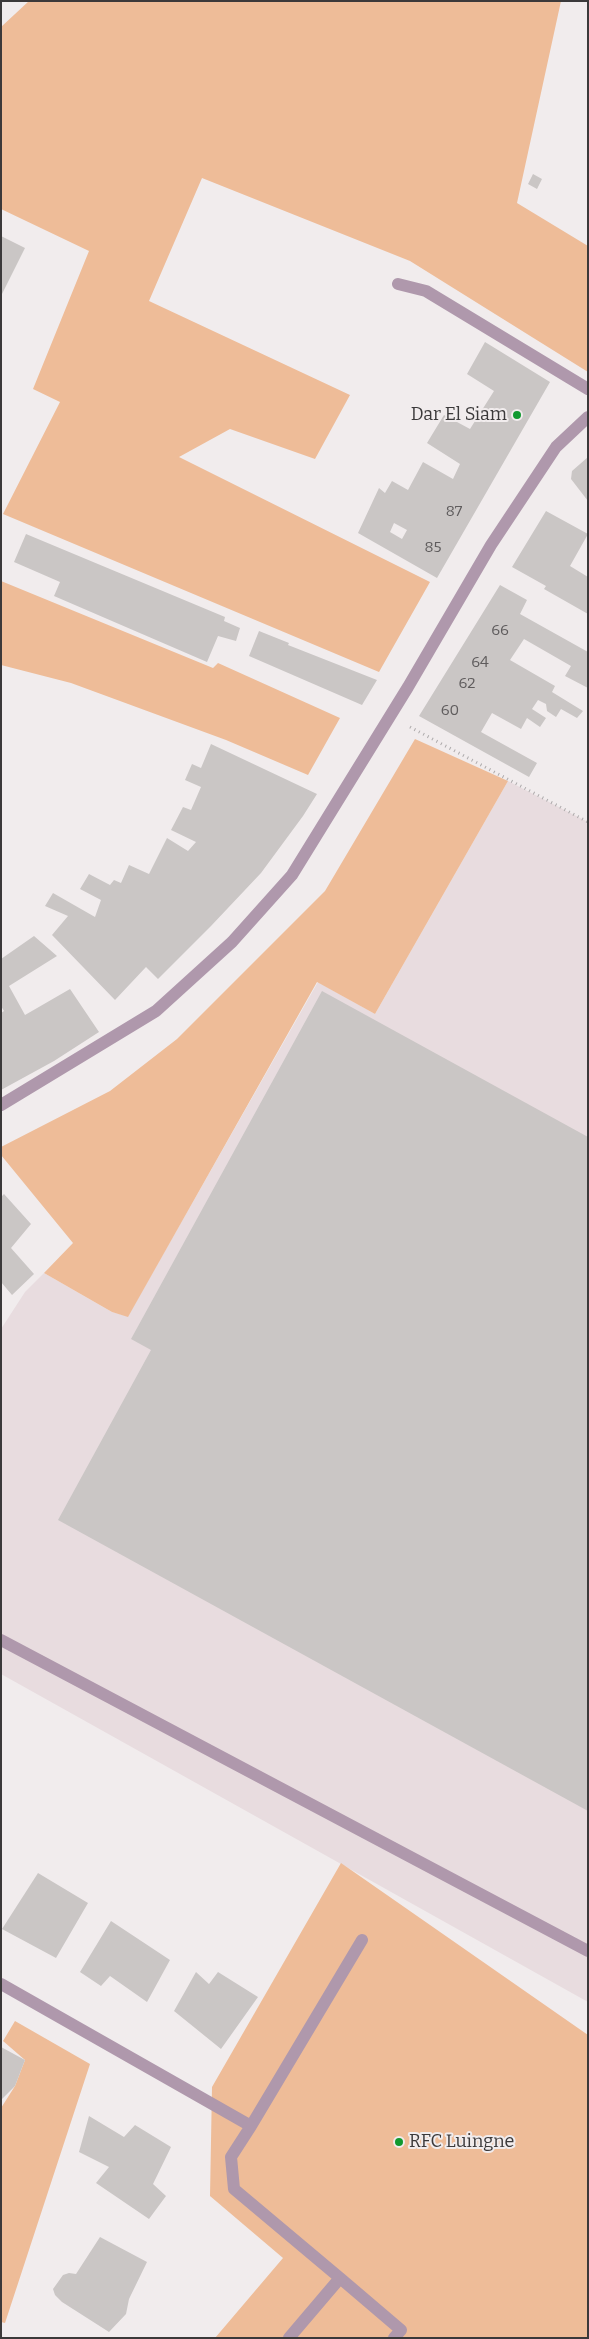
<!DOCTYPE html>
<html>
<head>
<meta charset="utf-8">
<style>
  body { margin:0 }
  #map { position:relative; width:589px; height:2339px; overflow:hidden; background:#f1eced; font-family:Bitter,serif }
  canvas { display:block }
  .frame { position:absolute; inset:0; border:2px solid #3b393a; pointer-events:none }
</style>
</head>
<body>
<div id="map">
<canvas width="589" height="2339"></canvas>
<div class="frame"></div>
</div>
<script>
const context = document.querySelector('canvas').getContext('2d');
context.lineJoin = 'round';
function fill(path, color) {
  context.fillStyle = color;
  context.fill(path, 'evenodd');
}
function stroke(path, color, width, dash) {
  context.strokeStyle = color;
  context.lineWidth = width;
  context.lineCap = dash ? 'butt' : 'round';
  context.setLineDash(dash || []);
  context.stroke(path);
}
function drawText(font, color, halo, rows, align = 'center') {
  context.font = font + ' Bitter,serif';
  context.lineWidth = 4;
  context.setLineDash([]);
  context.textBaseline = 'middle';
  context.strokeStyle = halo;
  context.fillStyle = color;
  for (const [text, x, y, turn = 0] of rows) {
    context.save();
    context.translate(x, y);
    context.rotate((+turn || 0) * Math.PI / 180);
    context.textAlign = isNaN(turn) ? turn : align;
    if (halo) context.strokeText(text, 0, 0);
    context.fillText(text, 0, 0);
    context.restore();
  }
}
fill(new Path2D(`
  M508,781L588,822V2002L1,1674V1329L25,1292L44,1273L112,1312L128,1316L318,982L375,1014Z`), '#e8dcdf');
fill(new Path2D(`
  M29,1H561L517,203L588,246V372L410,261L202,178L149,301L350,395L315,459L230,429L179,457L430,582L379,672L3,514L60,402L33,389L89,251L1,209V27Z
  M1,581L213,668L218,663L340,718L308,775L226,740L71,683L1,665Z
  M415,739L508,781L375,1014L317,982L128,1317L112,1312L44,1273L73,1243L1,1155V1147L110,1091L177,1039L325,891Z
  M341,1863L588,2035V2338H215L283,2258L210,2196L212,2087Z
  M15,2021L90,2064L5,2323L1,2322V2108L15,2086L25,2060L3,2041Z`), '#eebc98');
fill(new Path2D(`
  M533,174L542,179L537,189L528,184Z
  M1,236L25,248L1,296Z
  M485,342L550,382L437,578L358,533L379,488L385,493L392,481L408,490L423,462L453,479L460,464L427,443L444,415L470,429L494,391L467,374ZM394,523L407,530L402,539L390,532Z
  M588,457V501L571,479L572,471Z
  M546,511L588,534L570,566L588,577V614L544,589L546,586L512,567Z
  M26,534L225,617L224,621L240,628L236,641L218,636L207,662L54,596L60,582L14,562Z
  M500,585L527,600L520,614L588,652V688L565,676L571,666L524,639L510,660L555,686L552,692L583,711L577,718L561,709L556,717L547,711L546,704L538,700L532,709L546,718L540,727L527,718L521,729L492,713L481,732L537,763L529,777L419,716Z
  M259,631L289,643L288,645L377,680L362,705L249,656Z
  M211,744L317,794L303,816L261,873L211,926L158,979L146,967L115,1000L52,935L68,916L45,906L53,893L95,917L101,900L80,889L89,874L110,885L114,880L121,883L129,865L149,874L167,838L188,851L196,842L171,830L183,807L191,810L201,787L185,780L192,764L201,768Z
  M34,936L57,956L9,986L25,1015L70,989L99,1032L54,1061L1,1090V1013L4,1011L1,1006V959Z
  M322,991L588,1137V1811L58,1520L151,1350L131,1339Z
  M4,1194L31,1224L11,1248L34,1274L12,1295L1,1282V1197Z
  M38,1873L88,1903L56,1958L2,1929Z
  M111,1921L170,1960L147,2002L110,1976L101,1986L80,1972Z
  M196,1972L209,1984L218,1972L258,1997L221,2049L174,2011Z
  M1,2047L25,2060L15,2086L1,2100Z
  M89,2116L124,2137L135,2125L171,2147L153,2184L166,2196L149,2219L96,2183L109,2167L79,2152Z
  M100,2237L147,2262L129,2299L126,2314L109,2332L62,2302L55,2295L53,2289L63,2275L69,2273L76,2274Z`), '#cac6c5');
stroke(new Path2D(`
  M410,727L588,822`), '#adaaab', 3, [1, 4]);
stroke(new Path2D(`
  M398,284L426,291L588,389
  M1,1640L588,1951
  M1,1984L251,2126L231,2157L234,2189L340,2278L289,2338
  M251,2126L362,1940
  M340,2278L401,2330L394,2338`), '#af98ac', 12);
stroke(new Path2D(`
  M1,1105L156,1011L232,942L292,875L408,687L491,545L556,447L588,417`), '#af98ac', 12);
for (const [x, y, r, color] of [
  [517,415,5,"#10992f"],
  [399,2142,5,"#10992f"]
]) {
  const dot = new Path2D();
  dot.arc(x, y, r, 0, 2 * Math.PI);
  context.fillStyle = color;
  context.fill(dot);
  stroke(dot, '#f1eced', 2);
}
drawText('15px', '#5f5c5d', null, [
  ["87",454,512],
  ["85",433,548],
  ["66",500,631],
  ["64",480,663],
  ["62",467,684],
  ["60",450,711]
]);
drawText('18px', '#3b393a', '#f1eced', [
  ["Dar El Siam",507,415],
  ["RFC Luingne",409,2142,"left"]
], 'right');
</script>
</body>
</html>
